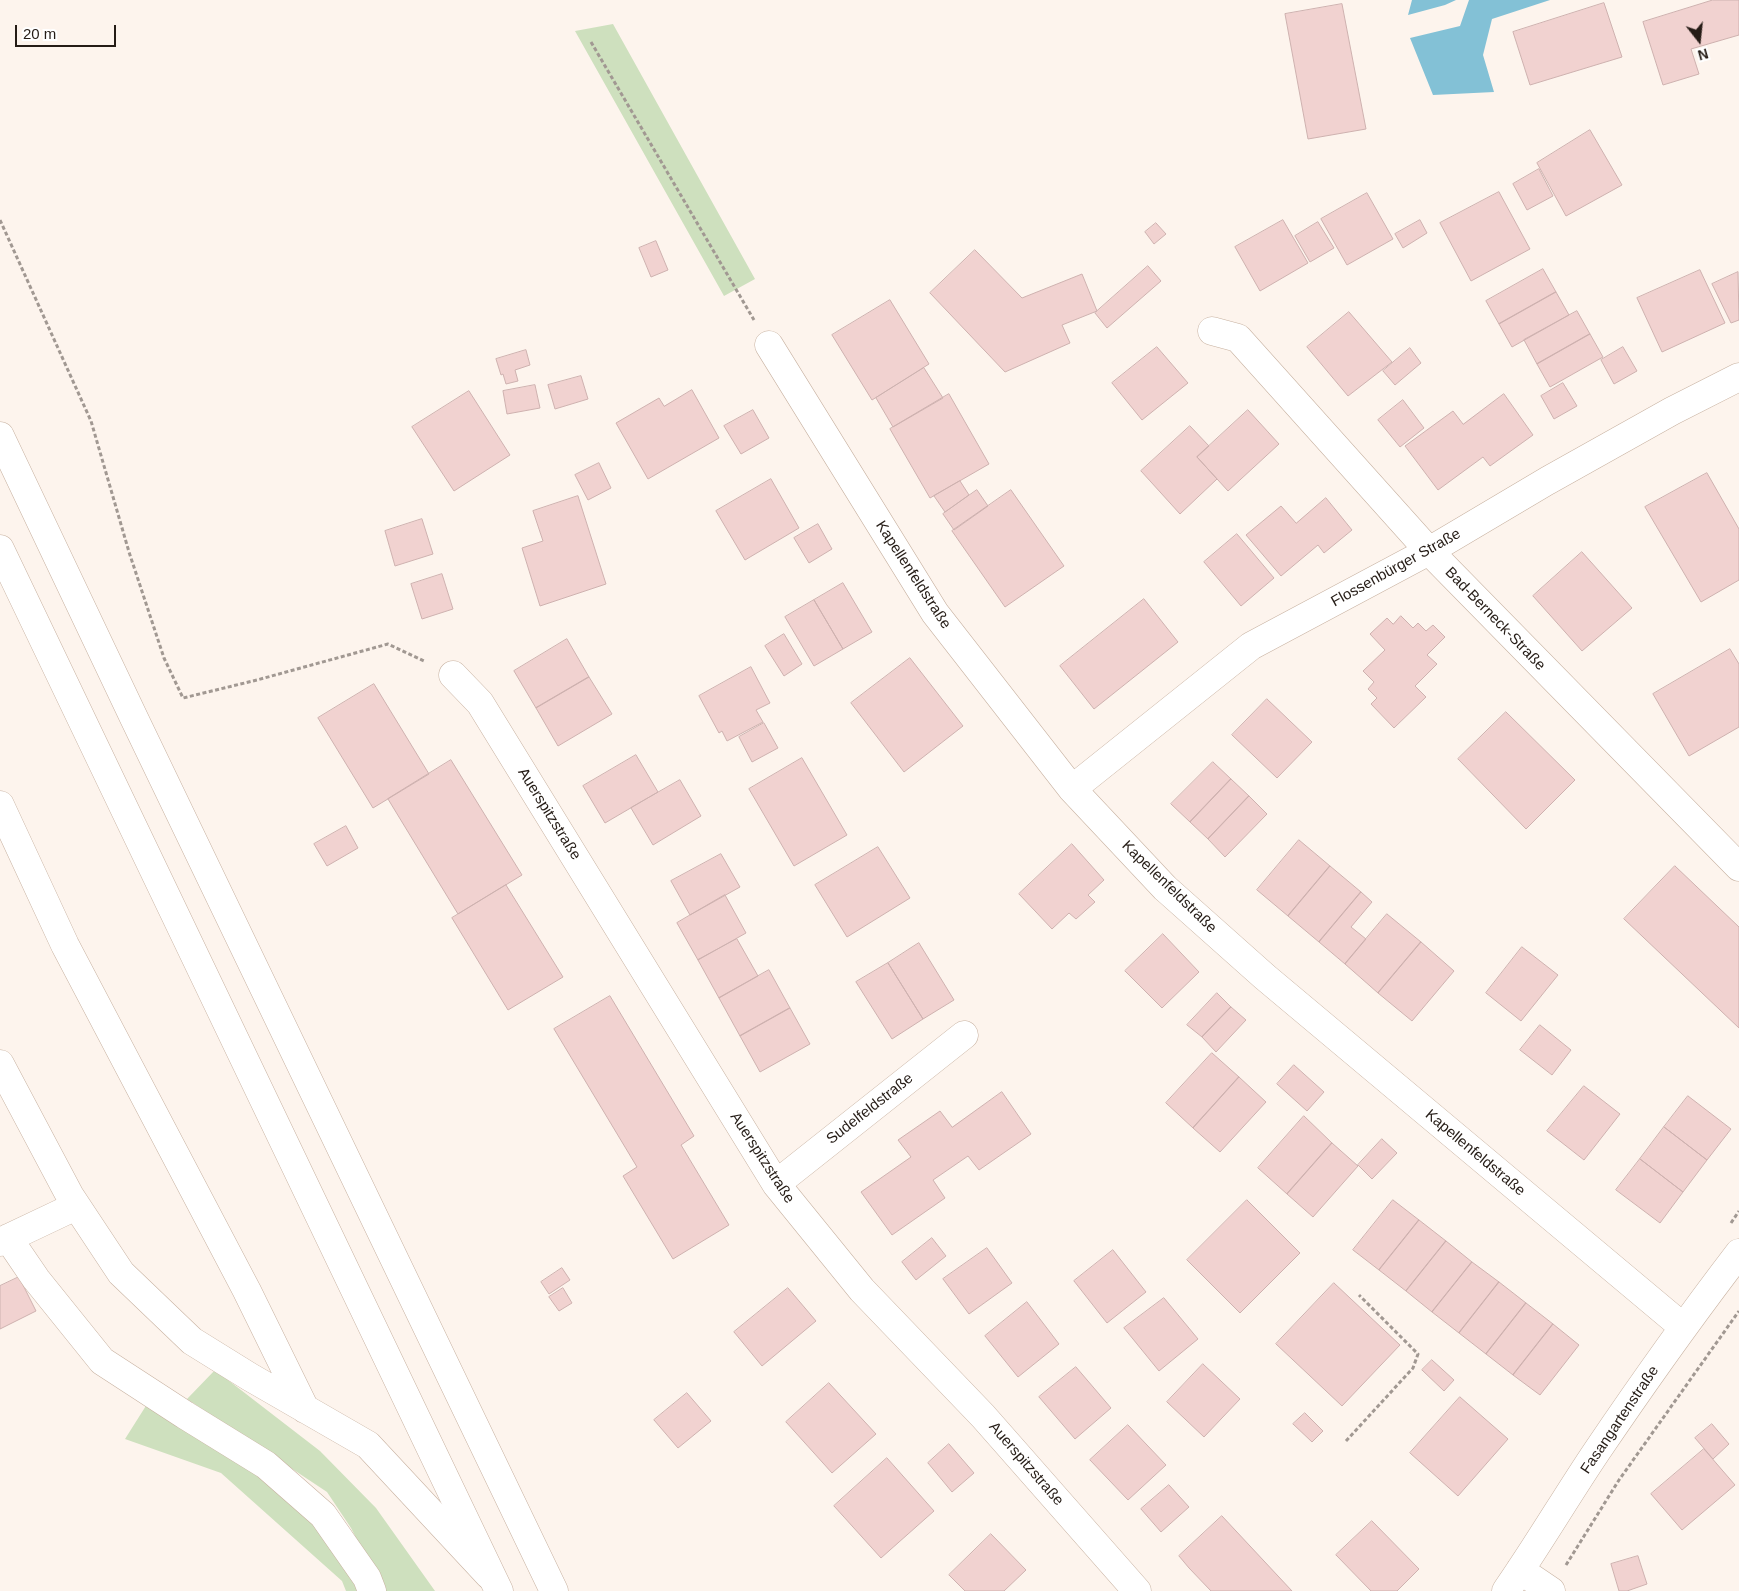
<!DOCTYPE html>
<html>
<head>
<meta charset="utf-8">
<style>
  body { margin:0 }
  #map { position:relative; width:1739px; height:1591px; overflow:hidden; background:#fdf4ed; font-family:Arial,sans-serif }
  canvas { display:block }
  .north { position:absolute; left:1674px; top:15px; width:50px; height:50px; -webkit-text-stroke:4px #fff; paint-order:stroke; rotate:164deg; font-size:14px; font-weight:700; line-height:20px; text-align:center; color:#251c16 }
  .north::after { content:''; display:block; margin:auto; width:18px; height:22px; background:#251c16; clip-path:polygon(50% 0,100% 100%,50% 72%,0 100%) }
  .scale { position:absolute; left:15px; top:25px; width:101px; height:22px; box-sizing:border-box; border:2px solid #251c16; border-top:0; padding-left:6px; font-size:15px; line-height:18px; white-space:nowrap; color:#251c16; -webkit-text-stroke:4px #fff; paint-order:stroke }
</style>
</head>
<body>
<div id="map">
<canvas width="1739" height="1591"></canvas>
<div class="north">N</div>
<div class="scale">20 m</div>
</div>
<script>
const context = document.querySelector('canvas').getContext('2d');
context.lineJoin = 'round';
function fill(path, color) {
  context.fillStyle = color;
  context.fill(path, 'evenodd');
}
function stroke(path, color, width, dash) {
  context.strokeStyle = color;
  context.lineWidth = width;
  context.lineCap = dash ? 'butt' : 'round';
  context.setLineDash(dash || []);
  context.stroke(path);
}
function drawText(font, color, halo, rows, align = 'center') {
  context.font = font + ' Arial,sans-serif';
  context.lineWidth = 4;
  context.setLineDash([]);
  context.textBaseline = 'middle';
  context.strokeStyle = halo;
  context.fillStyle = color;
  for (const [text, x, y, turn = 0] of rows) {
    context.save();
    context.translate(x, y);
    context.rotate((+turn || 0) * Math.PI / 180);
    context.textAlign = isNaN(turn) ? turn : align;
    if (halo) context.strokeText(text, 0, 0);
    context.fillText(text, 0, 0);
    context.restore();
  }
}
fill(new Path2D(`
  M613,24L755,279L724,296L575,31Z
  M215,1370L320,1451L376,1508L435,1591H383L351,1528L327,1492L187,1399Z
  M149,1401L255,1465L315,1517L364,1591H346L342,1581L221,1473L125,1439Z`), '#cee0be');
fill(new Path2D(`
  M1412,0H1456L1445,5L1408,15Z
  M1469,0H1550L1492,19L1483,55L1494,92L1433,95L1410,38L1460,26Z`), '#83c1d6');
const building = new Path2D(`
  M1713,0H1739V35L1691,49L1699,74L1663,85L1643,22Z
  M1604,3L1622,57L1530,85L1513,32Z
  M1342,4L1366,129L1308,139L1285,14Z
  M1590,130L1622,185L1566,216L1537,163Z
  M1539,169L1553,196L1527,210L1513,184Z
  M1499,192L1530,249L1471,281L1440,223Z
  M1367,193L1393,239L1347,265L1321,219Z
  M1283,220L1308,263L1260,291L1235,247Z
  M1420,220L1427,233L1403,248L1395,234Z
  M1318,222L1334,248L1310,262L1295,236Z
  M1156,223L1166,234L1154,244L1145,232Z
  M656,241L668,270L651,277L639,248Z
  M975,250L1022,298L1082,274L1097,311L1062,325L1070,343L1005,372L930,293Z
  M1148,266L1161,281L1107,328L1095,313Z
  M1543,269L1556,292L1499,324L1486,301Z
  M1700,270L1725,323L1662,352L1637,298Z
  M1738,272L1739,320L1731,323L1712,284Z
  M1556,292L1569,315L1512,347L1499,324Z
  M890,300L929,364L872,400L832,335Z
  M1577,311L1590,334L1537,364L1524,340Z
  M1349,312L1392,362L1348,396L1307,347Z
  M1590,334L1603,357L1550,387L1537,364Z
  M1157,347L1188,383L1142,420L1112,383Z
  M1623,347L1637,371L1614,384L1601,360Z
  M1410,348L1421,363L1395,385L1383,371Z
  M526,350L530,365L515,370L518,381L506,384L503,374L501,375L496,359Z
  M924,368L943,398L893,427L876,398Z
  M581,376L588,399L555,409L548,385Z
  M1563,383L1577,406L1554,419L1541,396Z
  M535,385L540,408L507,414L503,391Z
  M692,390L719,438L648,479L616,423L659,398L664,406Z
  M469,391L510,455L454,491L412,427Z
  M949,394L989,464L930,498L890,429Z
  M1504,394L1533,435L1490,466L1483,457L1438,490L1405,446L1453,411L1463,424Z
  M1403,400L1424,428L1400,447L1378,420Z
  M753,410L769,438L741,454L724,426Z
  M1248,410L1279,444L1228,491L1197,457Z
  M1190,426L1209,446L1197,457L1217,479L1180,514L1141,471Z
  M599,463L611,488L588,500L575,475Z
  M1707,473L1739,529V580L1701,602L1645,507Z
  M771,479L799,528L745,560L716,511Z
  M960,481L969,495L945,512L934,496Z
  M977,490L988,506L954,530L943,514Z
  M1011,490L1064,566L1005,607L952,531Z
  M578,496L606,584L540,606L522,548L543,541L533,511Z
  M1326,498L1352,530L1324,553L1318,545L1281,576L1246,535L1281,506L1296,523Z
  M422,519L433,554L395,566L385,531Z
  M818,524L832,549L809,563L794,538Z
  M1237,534L1274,578L1241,606L1204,562Z
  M1582,552L1632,608L1582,651L1533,596Z
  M442,574L453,609L422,619L411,584Z
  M843,583L872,632L843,649L814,600Z
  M1144,599L1178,642L1094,709L1060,666Z
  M814,600L843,649L814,666L785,617Z
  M1401,616L1413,628L1418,623L1426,631L1433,625L1445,637L1427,655L1437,664L1415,686L1426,697L1394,728L1371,704L1377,698L1368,689L1374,682L1363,671L1385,650L1370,634L1387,618L1393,624Z
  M784,634L802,664L784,676L765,646Z
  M567,639L589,677L536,708L514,671Z
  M1730,649L1739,664V727L1689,756L1653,694Z
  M910,658L963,726L904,772L851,703Z
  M751,667L770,703L756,710L763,722L727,741L722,731L719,733L699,696Z
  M589,677L612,714L558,746L536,708Z
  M374,684L429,774L373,808L318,718Z
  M1267,699L1312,742L1277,778L1232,735Z
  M1506,712L1575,780L1526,829L1458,759Z
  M764,723L778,748L752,762L739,737Z
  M636,755L658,792L605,823L583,786Z
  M802,758L847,835L794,866L749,789Z
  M451,760L522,875L458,914L388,799Z
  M1213,762L1231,779L1190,822L1171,804Z
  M1231,779L1249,796L1208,839L1190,822Z
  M680,780L701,816L653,845L631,808Z
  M1249,796L1267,814L1225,857L1208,839Z
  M346,826L358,848L327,866L314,844Z
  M1299,840L1330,866L1288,916L1257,890Z
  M1072,844L1104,880L1088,895L1095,902L1076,919L1069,913L1052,929L1019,894Z
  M878,847L910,898L847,937L815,885Z
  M721,854L740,887L690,915L671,881Z
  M1330,866L1361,892L1319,942L1288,916Z
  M1675,866L1739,927V1028L1624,919Z
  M506,885L563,977L508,1010L452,918Z
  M1361,892L1372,902L1351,927L1366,939L1345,964L1319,942Z
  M725,895L746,933L698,960L677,923Z
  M1387,914L1421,942L1378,993L1345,964Z
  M1163,934L1199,972L1162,1008L1125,971Z
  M737,939L758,976L719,998L698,960Z
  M1421,942L1454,971L1412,1021L1378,993Z
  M919,943L954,1000L923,1019L888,963Z
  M1522,947L1558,975L1521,1021L1486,993Z
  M888,963L923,1019L892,1039L856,982Z
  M769,970L790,1008L740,1036L719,998Z
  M1217,993L1231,1007L1202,1037L1187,1025Z
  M610,996L694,1136L681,1145L729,1225L673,1259L623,1176L637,1167L554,1029Z
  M1231,1007L1246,1020L1216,1052L1202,1037Z
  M790,1008L810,1044L760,1072L740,1036Z
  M1540,1025L1571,1050L1552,1075L1520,1050Z
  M1212,1053L1239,1077L1193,1128L1166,1103Z
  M1294,1065L1324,1092L1307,1111L1277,1084Z
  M1239,1077L1266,1102L1220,1152L1193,1128Z
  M1584,1086L1620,1114L1584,1160L1547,1131Z
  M1002,1092L1031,1134L979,1170L968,1156L933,1180L945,1198L892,1235L861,1192L911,1157L898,1140L940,1111L952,1127Z
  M1688,1096L1731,1129L1707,1160L1664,1127Z
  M1304,1116L1332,1143L1287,1194L1258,1168Z
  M1664,1127L1707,1160L1683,1192L1640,1159Z
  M1382,1139L1397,1153L1372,1179L1358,1165Z
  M1332,1143L1358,1166L1313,1217L1287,1194Z
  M1640,1159L1683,1192L1660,1223L1616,1190Z
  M1247,1200L1300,1253L1240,1313L1187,1260Z
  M1393,1200L1419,1220L1379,1270L1353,1250Z
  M1419,1220L1446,1241L1406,1291L1379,1270Z
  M932,1238L946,1256L916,1280L902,1262Z
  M1446,1241L1472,1262L1432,1312L1406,1291Z
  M987,1248L1012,1283L969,1314L943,1279Z
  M1113,1250L1146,1292L1107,1323L1074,1281Z
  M1472,1262L1499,1282L1459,1333L1432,1312Z
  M562,1268L570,1280L549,1294L541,1282Z
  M19,1277L36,1311L0,1329V1286Z
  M1499,1282L1526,1303L1486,1354L1459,1333Z
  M1334,1283L1400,1345L1342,1406L1276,1344Z
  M563,1288L572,1303L559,1311L549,1297Z
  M788,1288L816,1321L762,1366L734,1332Z
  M1164,1298L1198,1339L1159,1371L1124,1328Z
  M1027,1302L1059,1344L1018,1377L985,1336Z
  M1526,1303L1553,1324L1513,1375L1486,1354Z
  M1553,1324L1579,1345L1540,1395L1513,1375Z
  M1432,1360L1454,1380L1444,1391L1422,1370Z
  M1203,1364L1240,1399L1204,1437L1167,1402Z
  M1076,1367L1111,1408L1075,1439L1039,1397Z
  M829,1383L876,1434L832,1473L786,1422Z
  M687,1393L711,1421L678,1448L654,1420Z
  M1460,1397L1508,1439L1458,1496L1410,1453Z
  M1305,1413L1323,1431L1312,1442L1293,1424Z
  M1712,1424L1729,1444L1713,1459L1695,1438Z
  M1128,1425L1166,1465L1128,1500L1090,1460Z
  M949,1444L974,1473L952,1492L928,1463Z
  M1704,1449L1735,1485L1682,1530L1651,1494Z
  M887,1458L934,1511L881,1558L834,1506Z
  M1169,1485L1189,1507L1161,1532L1141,1509Z
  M1222,1516L1292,1591H1211L1189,1568L1179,1556Z
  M1372,1521L1419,1569L1397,1591H1371L1336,1555Z
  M991,1534L1026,1570L1004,1591H965L949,1575Z
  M1638,1556L1647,1584L1627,1591H1619L1611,1564Z`);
fill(building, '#f1d2d0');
stroke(building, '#ceb1af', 1);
const minor = new Path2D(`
  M1212,331L1238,338L1429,551L1739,867
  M769,345L935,613L1072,789L1165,888L1265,977L1683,1327
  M453,675L480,703L776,1184L862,1290L983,1416L1137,1591
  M1072,789L1251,646L1429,551L1547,481L1672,411L1739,377
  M0,805L65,945L247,1291L305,1409
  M0,1064L70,1196L121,1273L192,1341L250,1377L368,1445L489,1575
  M776,1184L964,1035
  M8,1238L36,1279L102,1361L185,1415L266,1465L323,1515L367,1578L372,1591
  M0,1242L76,1206
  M1520,1570L1551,1591
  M1506,1591C1538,1545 1566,1497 1597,1451C1643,1383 1690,1317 1739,1253`);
const highway = new Path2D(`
  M0,436L134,718L554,1591
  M0,549L499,1591`);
stroke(minor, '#c7b1a0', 29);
stroke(highway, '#c7b1a0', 29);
stroke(new Path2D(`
  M591,42L754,320
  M0,220L91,421L129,552L164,658L183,698L257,680L388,644L426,662
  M1731,1223L1739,1211
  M1346,1441L1413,1368L1418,1354L1359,1295
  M1566,1565L1619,1480L1739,1311`), '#a19892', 3, [4, 2.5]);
stroke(minor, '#fff', 28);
stroke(highway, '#fff', 28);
drawText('15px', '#251c16', '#fff', [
  ["Flossenbürger Straße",1396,568,-29],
  ["Kapellenfeldstraße",913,575,57],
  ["Bad-Berneck-Straße",1495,619,46],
  ["Auerspitzstraße",549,814,58],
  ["Kapellenfeldstraße",1169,887,44],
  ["Sudelfeldstraße",870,1109,-38],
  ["Kapellenfeldstraße",1475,1153,40],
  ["Auerspitzstraße",762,1158,57],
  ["Fasangartenstraße",1620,1420,-56],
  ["Auerspitzstraße",1026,1464,49]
]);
</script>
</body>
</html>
